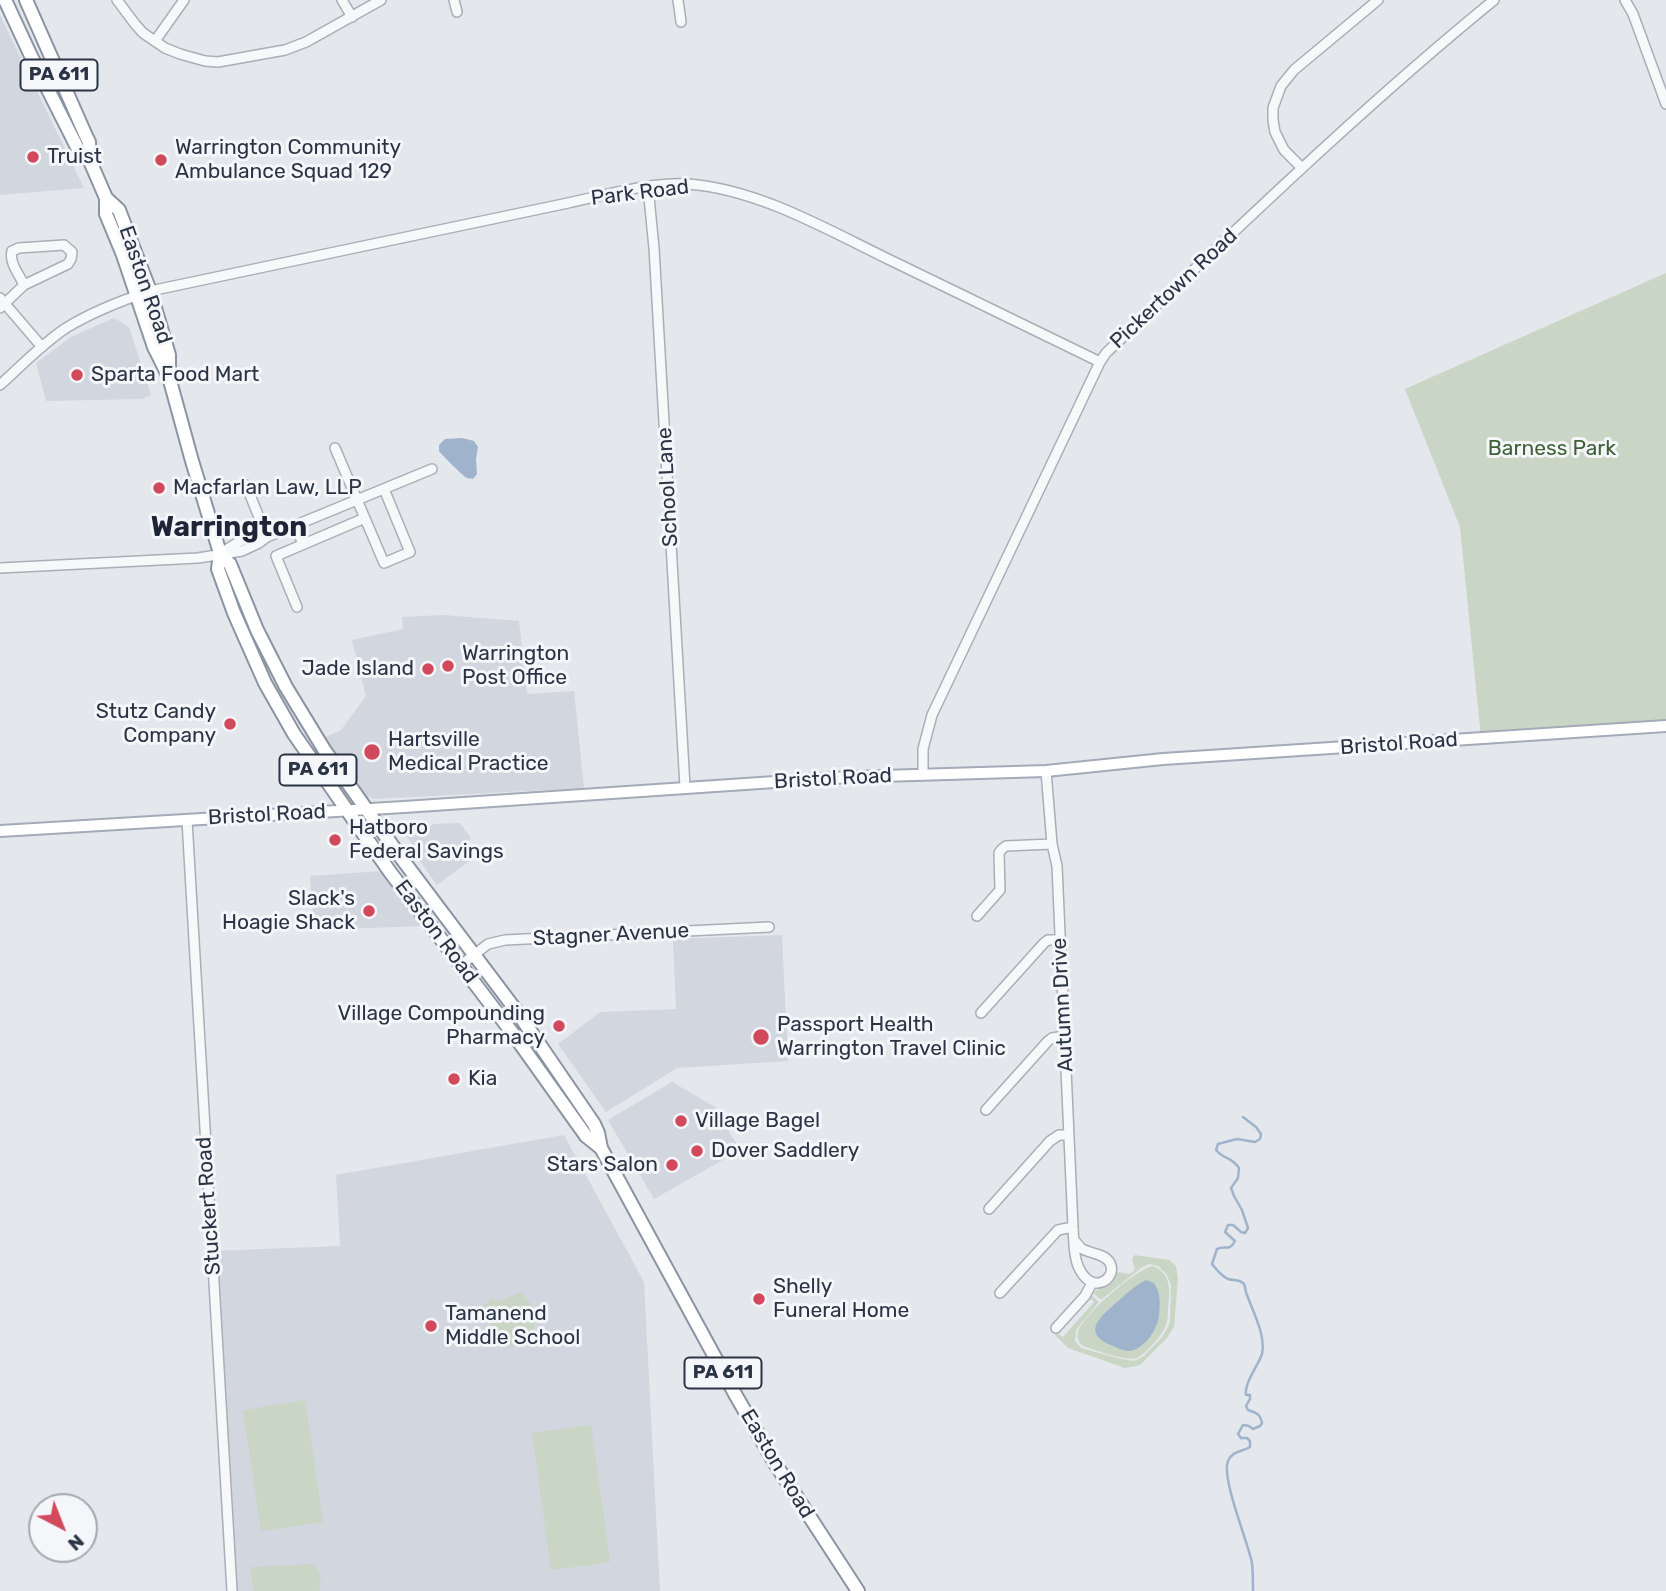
<!DOCTYPE html>
<html>
<head>
<meta charset="utf-8">
<style>
  body { margin:0 }
  #map { position:relative; width:1666px; height:1591px; overflow:hidden; background:#e4e7ec; font-family:Rubik,sans-serif }
  canvas { display:block }
  .north { position:absolute; left:28px; top:1493px; width:70px; height:70px; box-sizing:border-box; background:#f4f6f9; border:2px solid #a4a8b1; border-radius:50%; rotate:138deg; font-size:19px; font-weight:700; line-height:28px; text-align:center; color:#2b3445 }
  .north::after { content:''; display:block; margin:auto; width:24px; height:32px; background:#d1495b; clip-path:polygon(50% 0,100% 100%,50% 72%,0 100%) }
</style>
</head>
<body>
<div id="map">
<canvas width="1666" height="1591"></canvas>
<div class="north">N</div>
</div>
<script>
const context = document.querySelector('canvas').getContext('2d');
context.lineJoin = 'round';
function fill(path, color) {
  context.fillStyle = color;
  context.fill(path, 'evenodd');
}
function stroke(path, color, width, dash) {
  context.strokeStyle = color;
  context.lineWidth = width;
  context.lineCap = dash ? 'butt' : 'round';
  context.setLineDash(dash || []);
  context.stroke(path);
}
function drawText(font, color, halo, rows, align = 'center') {
  context.font = font + ' Rubik,sans-serif';
  context.lineWidth = 6;
  context.setLineDash([]);
  context.textBaseline = 'middle';
  context.strokeStyle = halo;
  context.fillStyle = color;
  for (const [text, x, y, turn = 0] of rows) {
    context.save();
    context.translate(x, y);
    context.rotate((+turn || 0) * Math.PI / 180);
    context.textAlign = isNaN(turn) ? turn : align;
    if (halo) context.strokeText(text, 0, 0);
    context.fillText(text, 0, 0);
    context.restore();
  }
}
fill(new Path2D(`
  M0,15L84,188L0,195Z
  M114,318L129,327L151,395L142,399L46,401L36,363L71,337Z
  M443,615L519,621L527,694L574,691L584,788L375,799L365,796L324,738L341,730L366,696L352,640L403,629L402,617Z
  M460,823L471,838L466,843L475,857L437,885L409,846L412,843L406,836L419,824L425,831L433,824Z
  M382,871L423,926L314,930L310,876Z
  M782,935L788,1061L677,1068L606,1112L558,1044L600,1012L676,1009L673,939Z
  M672,1082L715,1107L740,1150L654,1199L608,1120Z
  M564,1135L644,1282L660,1591H232L212,1251L340,1246L336,1175Z`), '#d2d6de');
fill(new Path2D(`
  M1666,273V726L1481,738L1460,527L1405,389Z
  M1135,1255L1169,1260L1176,1266L1178,1279L1174,1327L1166,1339L1140,1365L1125,1368L1068,1348L1055,1335L1057,1333L1063,1337L1094,1302L1090,1298L1091,1295L1099,1302L1076,1330L1075,1341L1081,1348L1121,1359L1134,1361L1144,1356L1162,1337L1168,1327L1170,1321L1171,1285L1167,1275L1158,1266L1149,1264L1141,1268L1102,1299L1099,1298L1093,1293C1103,1284 1113,1289 1117,1272L1130,1274L1135,1270L1132,1258Z
  M1153,1266C1172,1274 1170,1291 1168,1308C1168,1314 1168,1320 1166,1325C1163,1334 1146,1354 1137,1358C1126,1362 1096,1350 1083,1346C1079,1342 1076,1338 1078,1332C1083,1315 1136,1269 1153,1266Z
  M521,1292C525,1298 532,1304 534,1310C539,1325 529,1341 515,1346C510,1347 503,1347 498,1347L491,1323L482,1320L481,1308L492,1298L499,1301Z
  M305,1400L323,1522L261,1531L243,1410Z
  M591,1425L610,1562L551,1570L532,1433Z
  M315,1564L321,1579L319,1591H253L251,1567Z`), '#c9d6c5');
fill(new Path2D(`
  M462,438L474,441L478,447L476,459L477,474L473,479C471,478 468,479 467,478C464,477 441,454 439,451V445L445,439Z
  M1146,1280L1154,1283C1161,1293 1160,1304 1159,1315C1158,1328 1147,1345 1134,1350C1128,1353 1120,1349 1113,1346C1082,1334 1097,1319 1116,1303C1125,1295 1134,1286 1146,1280Z`), '#9fb4cc');
stroke(new Path2D(`
  M1243,1117L1256,1127L1261,1134L1260,1139L1255,1142L1237,1139L1218,1144L1216,1150C1224,1160 1231,1156 1239,1168L1238,1178L1231,1188L1234,1196L1242,1210L1248,1228L1245,1233L1241,1232L1233,1225H1228L1225,1232L1235,1241C1229,1252 1226,1245 1217,1249L1212,1264C1217,1270 1221,1276 1228,1279C1234,1281 1240,1279 1244,1284C1246,1288 1245,1292 1247,1295C1253,1312 1266,1335 1262,1354C1258,1366 1244,1383 1246,1395H1250V1399L1246,1406L1248,1410C1256,1413 1260,1413 1262,1423L1260,1426L1253,1429L1249,1426L1243,1425L1238,1434L1241,1438H1247L1250,1441V1447C1242,1452 1233,1450 1228,1461C1221,1478 1248,1542 1252,1563C1253,1572 1253,1582 1253,1591`), '#9fb4cc', 2.5);
const minor = new Path2D(`
  M117,0L135,24L143,33L165,48L180,54L205,61L218,62L285,50L306,42L381,0
  M342,0L352,17
  M454,0L457,12
  M678,0L681,22
  M1625,0L1633,14L1666,104
  M155,41L184,0
  M1302,168L1284,150L1275,132L1273,120V108L1281,86L1294,70L1378,0
  M648,187L654,248L685,787
  M0,298L42,347
  M0,308L24,285L68,264L71,259L72,252L64,245L19,248L12,251C9,263 19,274 24,285
  M0,385C21,366 42,344 66,328C92,312 120,301 150,291L568,203C606,195 650,182 688,184C758,189 828,230 890,260C960,294 1031,328 1100,362
  M335,448L384,563L410,552L384,489
  M246,485L267,537
  M295,525L303,544
  M224,551C237,543 252,532 267,537
  M0,568L198,558L242,551L259,543L267,537L432,469
  M297,607L276,556L365,518
  M1046,771L1052,844L1057,866L1073,1227C1074,1240 1073,1254 1078,1266C1091,1297 1118,1279 1110,1263C1105,1253 1089,1254 1081,1248C1079,1246 1076,1242 1074,1240
  M923,775V749L932,715L1100,362L1106,353C1233,233 1359,110 1494,0
  M187,820L232,1591
  M977,916L1000,890L999,853L1002,849L1006,846L1052,844
  M461,965L488,944L505,940L769,927
  M981,1013L1044,943L1048,940H1060
  M986,1110L1048,1041L1052,1038L1065,1036
  M989,1209L1050,1141L1059,1135H1069
  M1000,1293L1058,1230L1073,1227
  M1056,1328L1085,1296L1092,1283`);
const major = new Path2D(`
  M0,831L404,807L849,777L1046,771L1163,759L1666,726`);
const highway = new Path2D(`
  M5,0L31,56L79,151L90,161
  M26,0L86,136L89,142L90,161L106,198L119,210L150,291L169,355V375
  M106,198V214L123,255L154,347L169,377L192,461L220,553L218,569L234,613L265,683L294,734L390,872L514,1035L586,1136L601,1148
  M220,553L230,564L257,630L286,687L325,751L399,855L518,1013L594,1124L598,1133L601,1148L735,1394L776,1465L858,1591`);
stroke(minor, '#a9aeb7', 12);
stroke(major, '#a3abb8', 14);
stroke(highway, '#8b94a3', 16);
stroke(minor, '#f7f8fa', 9);
stroke(major, '#fff', 10);
stroke(highway, '#fff', 12);
for (const [x, y, r, color] of [
  [33,157,7,"#d1495b"],
  [161,160,7,"#d1495b"],
  [77,375,7,"#d1495b"],
  [159,488,7,"#d1495b"],
  [448,666,7,"#d1495b"],
  [428,669,7,"#d1495b"],
  [230,724,7,"#d1495b"],
  [372,752,9,"#d1495b"],
  [335,840,7,"#d1495b"],
  [369,911,7,"#d1495b"],
  [559,1026,7,"#d1495b"],
  [761,1037,9,"#d1495b"],
  [454,1079,7,"#d1495b"],
  [681,1121,7,"#d1495b"],
  [697,1151,7,"#d1495b"],
  [672,1165,7,"#d1495b"],
  [759,1299,7,"#d1495b"],
  [431,1326,7,"#d1495b"]
]) {
  const dot = new Path2D();
  dot.arc(x, y, r, 0, 2 * Math.PI);
  context.fillStyle = color;
  context.fill(dot);
  stroke(dot, '#f4f6f9', 2.5);
}
for (const [x, y, w] of [
  [59,75,77],
  [318,770,77],
  [723,1373,77]
]) {
  const box = new Path2D();
  box.roundRect(x - w / 2, y - 15.5, w, 31, 5);
  context.fillStyle = '#f4f6f9';
  context.fill(box);
  stroke(box, '#2b3445', 2);
}
drawText('bold 19px', '#2b3445', null, [
  ["PA 611",59,75],
  ["PA 611",318,770],
  ["PA 611",723,1373]
]);
drawText('21px', '#2b3445', '#f4f6f9', [
  ["Warrington Community",175,148],
  ["Ambulance Squad 129",175,172],
  ["Truist",47,157],
  ["Sparta Food Mart",91,375],
  ["Macfarlan Law, LLP",173,488],
  ["Warrington",462,654],
  ["Post Office",462,678],
  ["Jade Island",414,669,"right"],
  ["Stutz Candy",216,712,"right"],
  ["Company",216,736,"right"],
  ["Hartsville",388,740],
  ["Medical Practice",388,764],
  ["Hatboro",349,828],
  ["Federal Savings",349,852],
  ["Slack's",355,899,"right"],
  ["Hoagie Shack",355,923,"right"],
  ["Village Compounding",545,1014,"right"],
  ["Pharmacy",545,1038,"right"],
  ["Passport Health",777,1025],
  ["Warrington Travel Clinic",777,1049],
  ["Kia",468,1079],
  ["Village Bagel",695,1121],
  ["Dover Saddlery",711,1151],
  ["Stars Salon",658,1165,"right"],
  ["Shelly",773,1287],
  ["Funeral Home",773,1311],
  ["Tamanend",445,1314],
  ["Middle School",445,1338]
], 'left');
drawText('21px', '#2b3445', '#f4f6f9', [
  ["Park Road",640,193,-7],
  ["Easton Road",145,285,71],
  ["Pickertown Road",1174,289,-43],
  ["School Lane",668,487,-93],
  ["Bristol Road",1399,744,-4],
  ["Bristol Road",833,779,-3],
  ["Bristol Road",267,815,-3],
  ["Easton Road",436,932,53],
  ["Stagner Avenue",611,935,-3],
  ["Autumn Drive",1063,1005,-93],
  ["Stuckert Road",209,1206,-94],
  ["Easton Road",777,1464,59]
]);
drawText('21px', '#3f6138', '#f4f6f9', [
  ["Barness Park",1552,449]
]);
drawText('bold 28px', '#1d2536', '#f4f6f9', [
  ["Warrington",229,528]
]);
</script>
</body>
</html>
